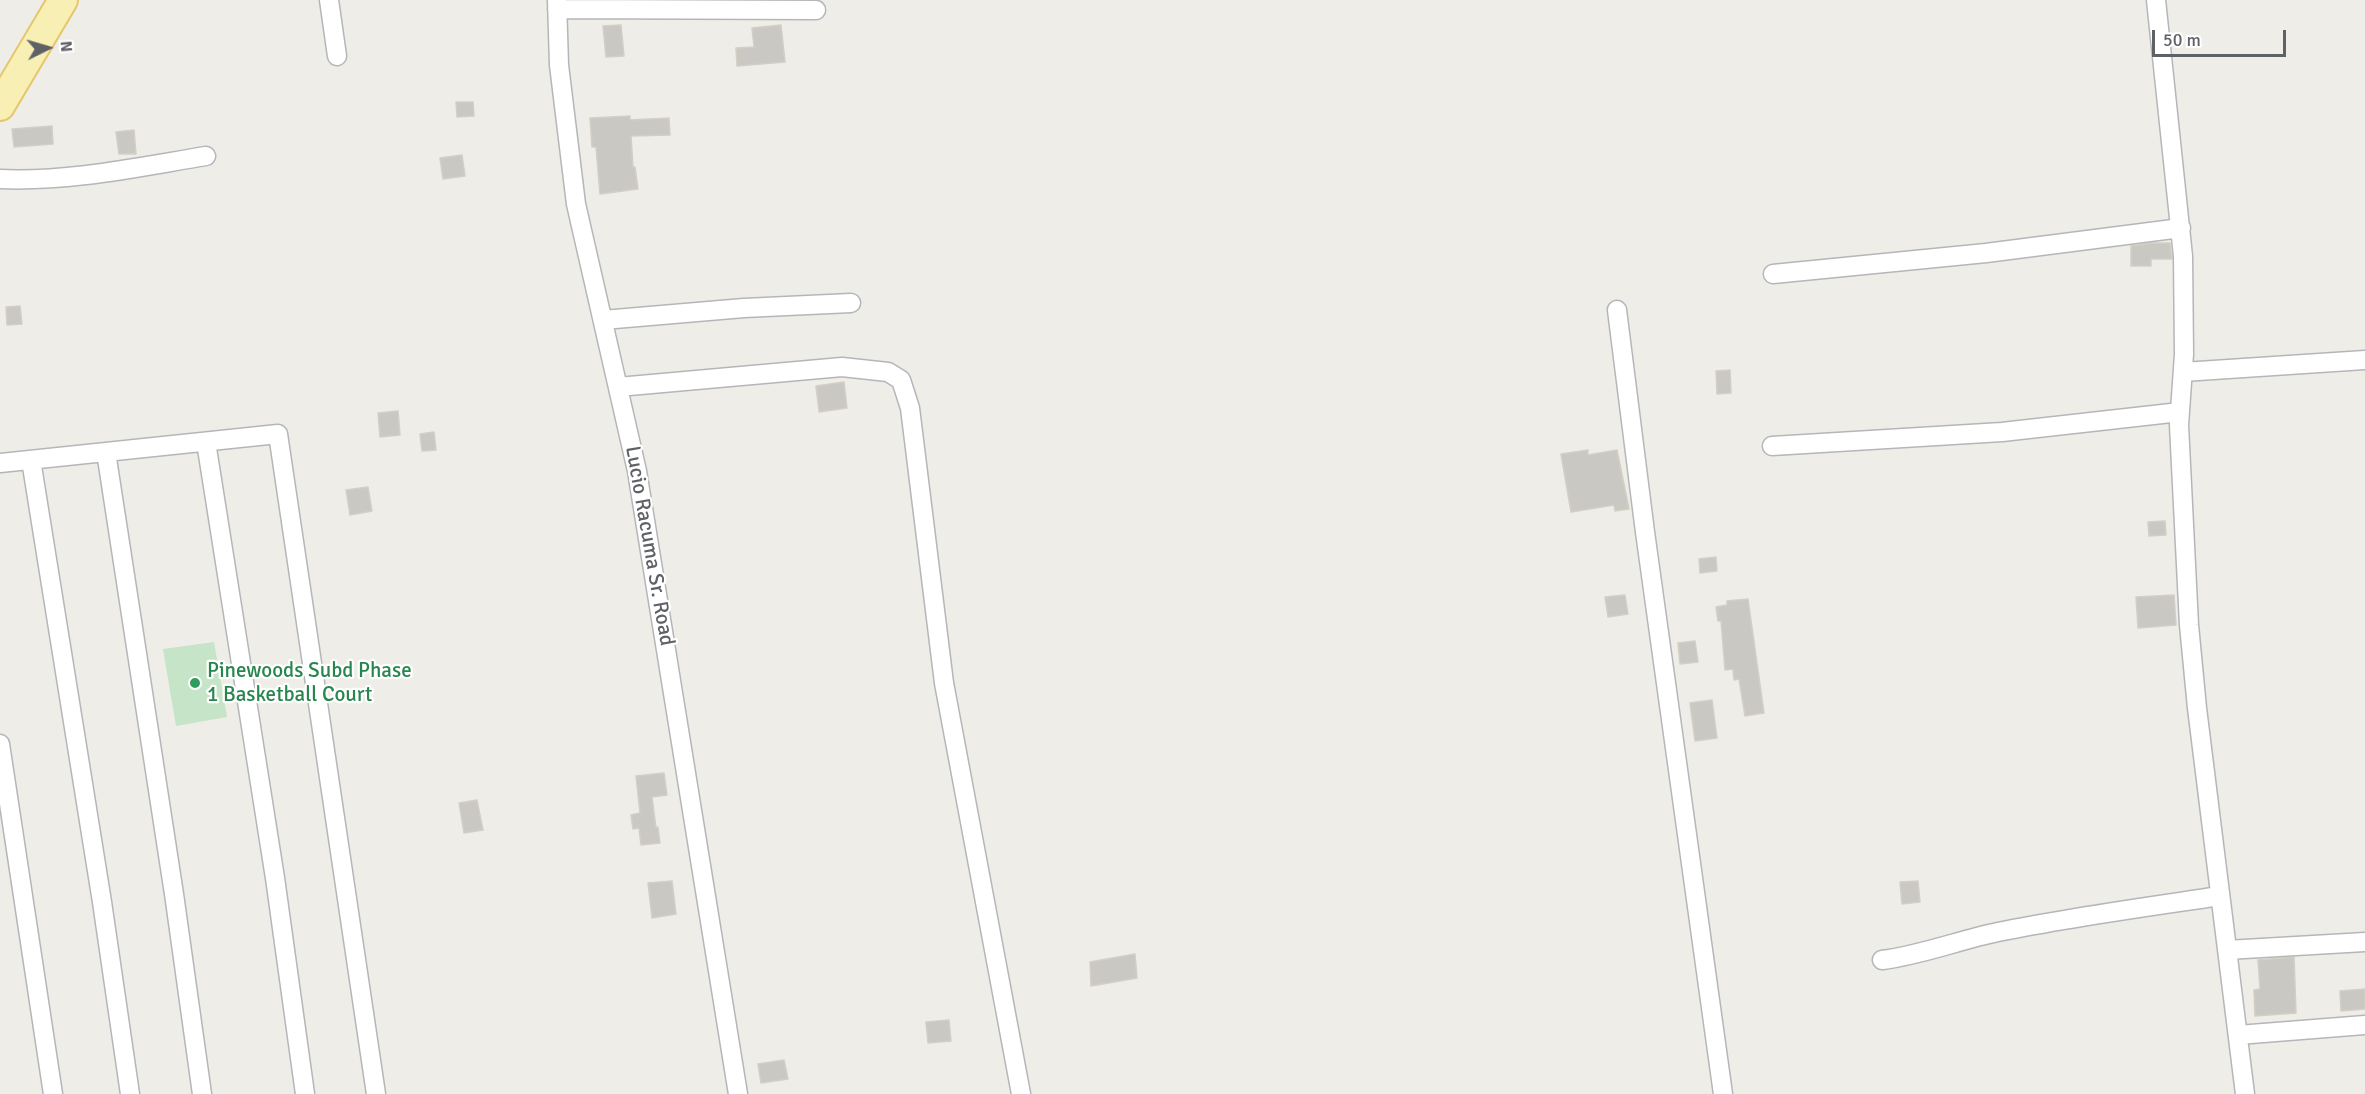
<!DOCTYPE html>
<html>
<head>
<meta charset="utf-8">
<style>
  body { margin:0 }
  #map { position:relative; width:2365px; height:1094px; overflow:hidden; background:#efede7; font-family:Signika,sans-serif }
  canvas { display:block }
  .north { position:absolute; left:18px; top:18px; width:60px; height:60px; -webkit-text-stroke:4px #fff; paint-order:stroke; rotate:85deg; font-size:16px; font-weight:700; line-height:24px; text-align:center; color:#5e6165 }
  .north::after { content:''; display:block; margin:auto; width:21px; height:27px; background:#5e6165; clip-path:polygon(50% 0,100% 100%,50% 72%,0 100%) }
  .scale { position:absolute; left:2152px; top:30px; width:134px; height:27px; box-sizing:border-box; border:3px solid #5e6165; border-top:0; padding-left:8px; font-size:18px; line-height:21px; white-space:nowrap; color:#5e6165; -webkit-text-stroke:4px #fff; paint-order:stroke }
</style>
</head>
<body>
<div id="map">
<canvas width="2365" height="1094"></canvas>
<div class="north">N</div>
<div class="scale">50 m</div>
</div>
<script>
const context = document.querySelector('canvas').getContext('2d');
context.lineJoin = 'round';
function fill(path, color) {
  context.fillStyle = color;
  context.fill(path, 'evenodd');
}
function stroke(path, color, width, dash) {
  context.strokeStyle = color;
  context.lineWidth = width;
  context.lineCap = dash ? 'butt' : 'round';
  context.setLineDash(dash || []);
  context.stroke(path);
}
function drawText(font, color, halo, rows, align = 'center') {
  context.font = font + ' Signika,sans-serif';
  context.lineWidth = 4.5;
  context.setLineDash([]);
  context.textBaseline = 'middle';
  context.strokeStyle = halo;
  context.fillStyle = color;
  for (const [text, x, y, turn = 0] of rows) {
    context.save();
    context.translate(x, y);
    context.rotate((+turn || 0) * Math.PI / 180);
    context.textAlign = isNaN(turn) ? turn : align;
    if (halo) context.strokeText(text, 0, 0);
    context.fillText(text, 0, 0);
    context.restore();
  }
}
fill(new Path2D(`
  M214,642L227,717L176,726L163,649Z`), '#c6e4c7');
const building = new Path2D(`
  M621,25L624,56L606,57L603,26Z
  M781,25L785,62L737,66L736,48L754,47L752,28Z
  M456,102H473L474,116L457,117Z
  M630,116V120L669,118L670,135L631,136L633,167H635L638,189L600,194L596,147H592L590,118Z
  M52,126L53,144L14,147L12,129Z
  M134,130L136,154H119L116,132Z
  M462,155L465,176L443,179L440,158Z
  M2152,243H2170L2172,259H2151V266H2131V246Z
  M20,306L22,324L7,325L6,307Z
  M1730,370L1731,393L1717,394L1716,371Z
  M844,382L847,408L819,412L816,386Z
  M398,411L400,435L380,437L378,413Z
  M434,432L436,450L422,451L420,434Z
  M1588,450V455L1617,450L1629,509L1615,511L1614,505L1571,512L1561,454Z
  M368,487L372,511L350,515L346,490Z
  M2165,521L2166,535L2149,536L2148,522Z
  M1716,557L1717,571L1700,573L1699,559Z
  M1625,595L1628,614L1608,617L1605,597Z
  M2174,595L2176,625L2138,628L2136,597Z
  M1748,599L1764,713L1745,716L1739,679L1734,680L1733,669L1725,670L1721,621H1718L1716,607L1727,605V601Z
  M1695,641L1698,662L1680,664L1678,643Z
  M1712,700L1717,738L1695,741L1690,703Z
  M664,773L667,795L652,797L656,828L658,827L660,843L641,845L639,828L633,829L631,815L640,813L636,776Z
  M477,800L483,830L464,833L459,803Z
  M672,881L676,914L652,918L648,883Z
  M1918,881L1920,902L1902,904L1900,882Z
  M1135,954L1137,978L1091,986L1090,962Z
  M2294,957L2296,1013L2255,1016L2254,990L2260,989L2258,960Z
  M2365,989V1009L2341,1011L2340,991Z
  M949,1020L951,1041L928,1043L926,1022Z
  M784,1060L788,1079L761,1083L758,1064Z`);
fill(building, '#cac8c3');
stroke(building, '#d3cfc5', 1.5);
const minor = new Path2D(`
  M329,0L337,56
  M557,0L559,65L576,204L637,471L738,1094
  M2156,0L2183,256L2184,354L2179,425L2189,625L2197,708L2245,1094
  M557,9L816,10
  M0,179C69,182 138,167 206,156
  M1773,274L1986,253L2181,228
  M1617,310L1645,532L1723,1094
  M603,320L744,308L851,303
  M2183,372L2365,360
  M618,387L842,367L888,372L901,380L910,408L944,683L1021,1094
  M206,442L275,878L305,1094
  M1772,446L2002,432L2180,412
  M106,452L174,894L202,1094
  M31,460L102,902L130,1094
  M0,463L278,434L376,1094
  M0,744L53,1094
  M2227,950L2365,942
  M1882,960C1922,955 1959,940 1998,932C2071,917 2146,907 2220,896
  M2238,1035L2365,1025`);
const primary = new Path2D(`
  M0,106L63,0`);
stroke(minor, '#b4b6ba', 21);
stroke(primary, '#e4c76a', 32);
stroke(minor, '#fff', 18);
stroke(primary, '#f7efb3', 28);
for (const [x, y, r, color] of [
  [195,683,6,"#2e9e5b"]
]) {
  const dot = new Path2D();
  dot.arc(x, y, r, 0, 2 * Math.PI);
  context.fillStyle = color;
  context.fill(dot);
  stroke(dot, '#fff', 2);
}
drawText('21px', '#5e6165', '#fff', [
  ["Lucio Racuma Sr. Road",649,546,80]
]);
drawText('21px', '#27864d', '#fff', [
  ["Pinewoods Subd Phase",207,671],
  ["1 Basketball Court",207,695]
], 'left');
</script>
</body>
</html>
